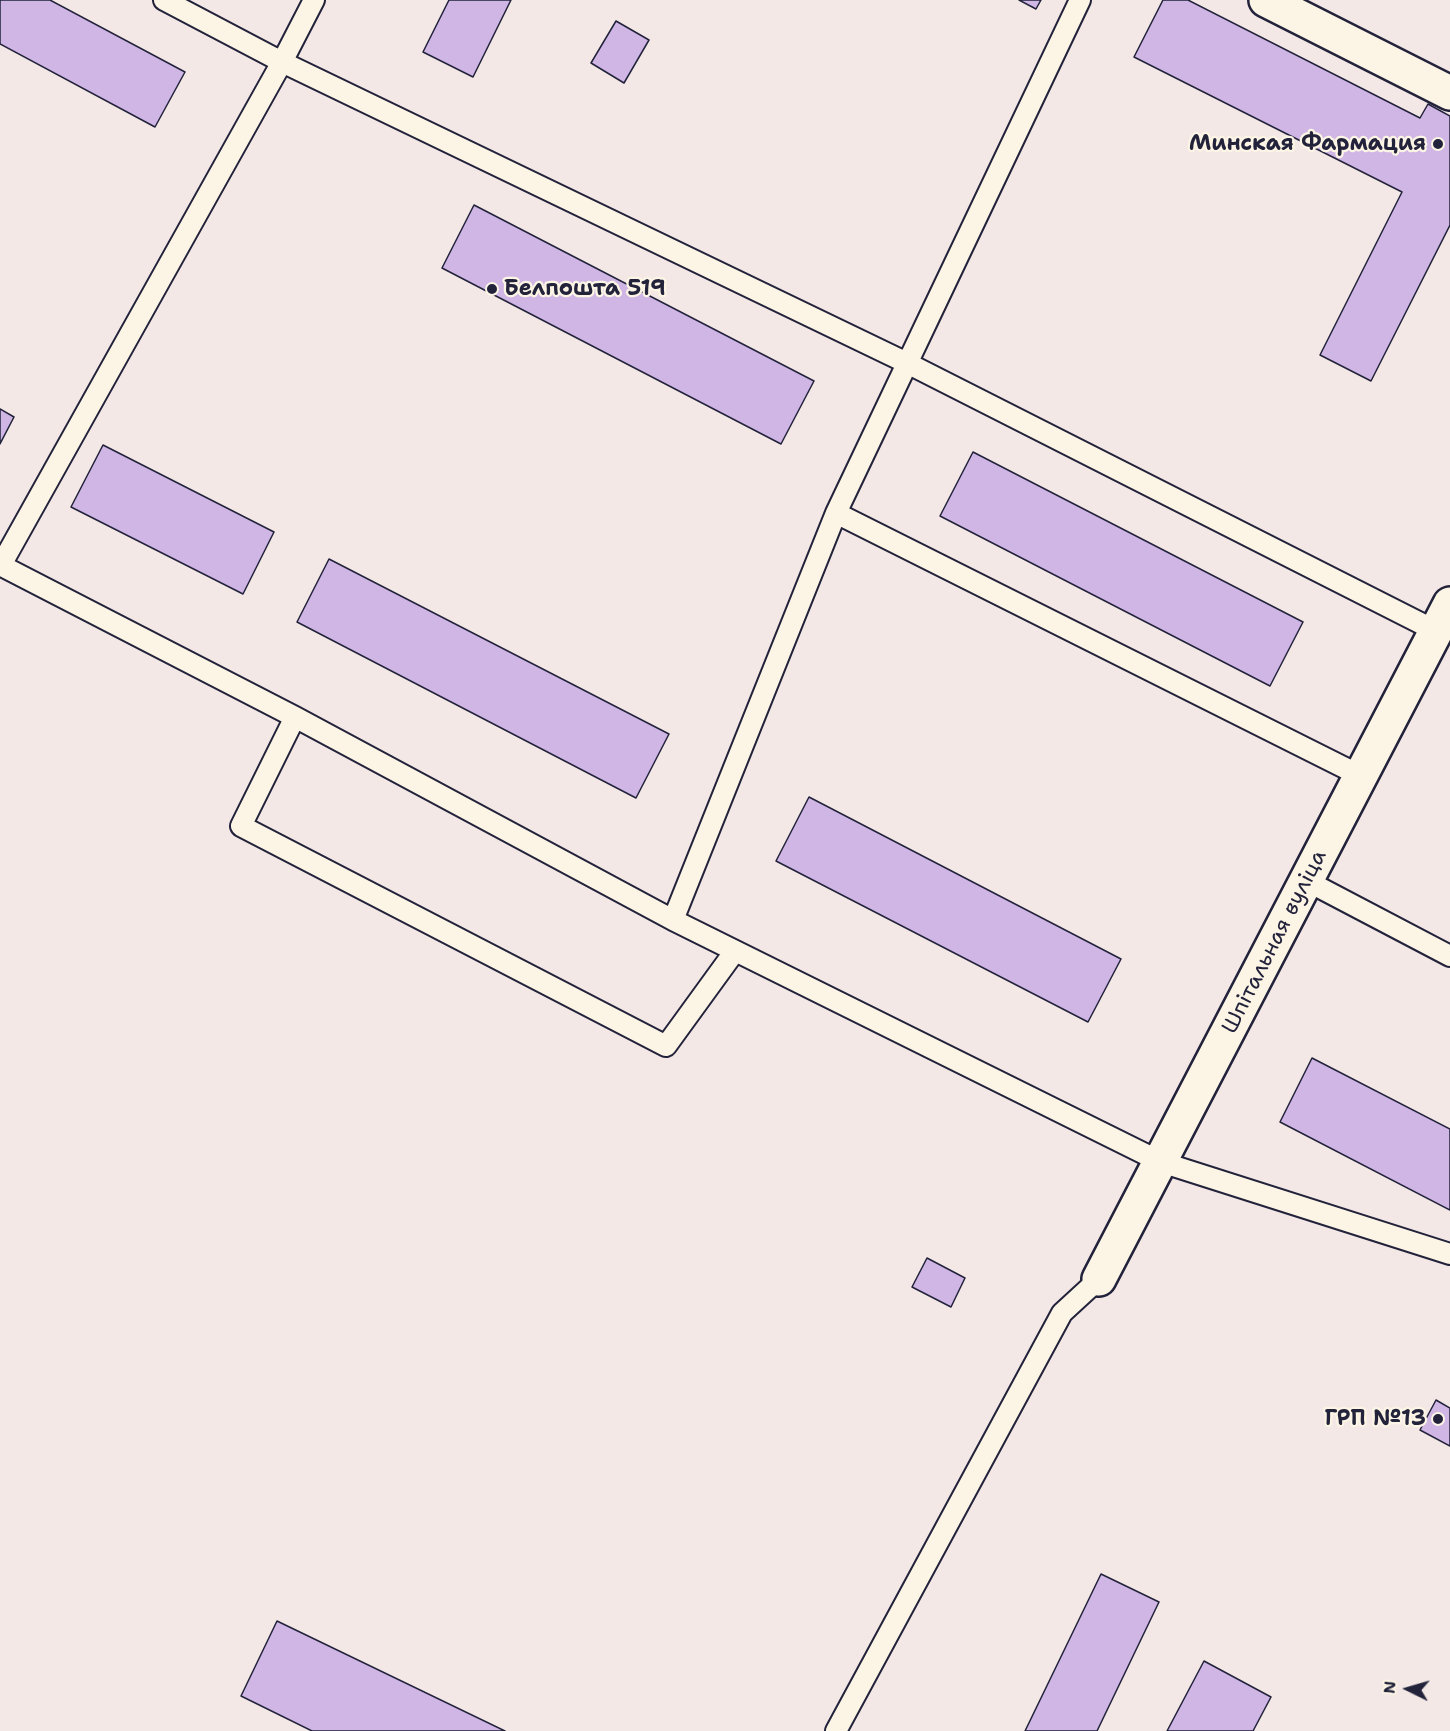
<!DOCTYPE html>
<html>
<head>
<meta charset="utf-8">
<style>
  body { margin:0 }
  #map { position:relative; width:1450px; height:1731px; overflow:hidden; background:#f3e8e5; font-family:"Shantell Sans",sans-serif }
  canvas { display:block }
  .north { position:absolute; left:1378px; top:1659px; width:60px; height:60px; -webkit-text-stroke:4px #fcf5e5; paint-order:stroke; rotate:275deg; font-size:16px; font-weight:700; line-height:24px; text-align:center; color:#22223b }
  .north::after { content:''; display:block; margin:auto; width:21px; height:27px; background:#22223b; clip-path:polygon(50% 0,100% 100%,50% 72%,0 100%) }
</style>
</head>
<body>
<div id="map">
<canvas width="1450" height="1731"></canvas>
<div class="north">N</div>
</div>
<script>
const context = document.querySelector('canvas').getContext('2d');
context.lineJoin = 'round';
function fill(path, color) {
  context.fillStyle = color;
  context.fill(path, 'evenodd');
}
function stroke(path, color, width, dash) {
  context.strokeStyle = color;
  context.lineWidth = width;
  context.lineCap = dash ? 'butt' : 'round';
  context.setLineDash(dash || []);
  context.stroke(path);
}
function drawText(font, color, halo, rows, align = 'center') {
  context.font = font + ' "Shantell Sans",sans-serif';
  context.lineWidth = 4.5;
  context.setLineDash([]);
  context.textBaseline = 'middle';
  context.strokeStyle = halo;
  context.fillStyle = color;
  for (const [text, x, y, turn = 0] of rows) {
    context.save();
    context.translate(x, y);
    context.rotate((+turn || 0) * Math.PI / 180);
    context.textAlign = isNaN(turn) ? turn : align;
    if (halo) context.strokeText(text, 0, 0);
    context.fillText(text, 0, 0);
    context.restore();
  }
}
const building = new Path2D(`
  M0,0H50L185,72L155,127L0,44Z
  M449,0H511L473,77L423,52Z
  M1019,0H1041L1036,9Z
  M1163,0H1188L1420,118L1428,104L1450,116V225L1371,381L1320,355L1402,192L1134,57Z
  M616,21L649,40L624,83L591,63Z
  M474,205L814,381L781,444L442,268Z
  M0,409L14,417L0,444Z
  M103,445L274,532L243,594L71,507Z
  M973,452L1303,622L1270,686L940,516Z
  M329,559L669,734L636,798L297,622Z
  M809,797L1121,959L1088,1022L776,861Z
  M1312,1058L1450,1129V1210L1280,1122Z
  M927,1258L965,1278L951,1307L912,1287Z
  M1436,1400L1450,1408V1446L1420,1430Z
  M1101,1574L1159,1602L1097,1731H1025Z
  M277,1621L505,1731H312L241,1696Z
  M1204,1661L1271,1697L1253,1731H1167Z`);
fill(building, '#cfb6e5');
stroke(building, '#22223b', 1.5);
const service = new Path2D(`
  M164,0L282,62L314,0
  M836,513L1361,776
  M0,565L295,717L673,920L1161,1162L1450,1254
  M1,565L282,62L907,363L1436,631
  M295,717L241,826L666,1046L735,951
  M1307,881L1450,956
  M673,920L836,513L1080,0
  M836,1731L1062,1313L1099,1279`);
const minor = new Path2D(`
  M1266,0L1450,93
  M1099,1279L1450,604`);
stroke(service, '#22223b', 24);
stroke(minor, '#22223b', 38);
stroke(service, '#fcf5e5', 20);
stroke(minor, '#fcf5e5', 33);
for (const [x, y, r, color] of [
  [1438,144,6,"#22223b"],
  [492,289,6,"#22223b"],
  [1438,1419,6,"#22223b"]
]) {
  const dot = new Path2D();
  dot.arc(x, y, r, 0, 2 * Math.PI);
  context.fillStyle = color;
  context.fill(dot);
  stroke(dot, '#fcf5e5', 2);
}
drawText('bold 22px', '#22223b', '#fcf5e5', [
  ["Минская Фармация",1426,144],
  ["Белпошта 519",504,289,"left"],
  ["ГРП №13",1426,1419]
], 'right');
drawText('22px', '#22223b', '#fcf5e5', [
  ["Шпітальная вуліца",1275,942,-63]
]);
</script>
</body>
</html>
